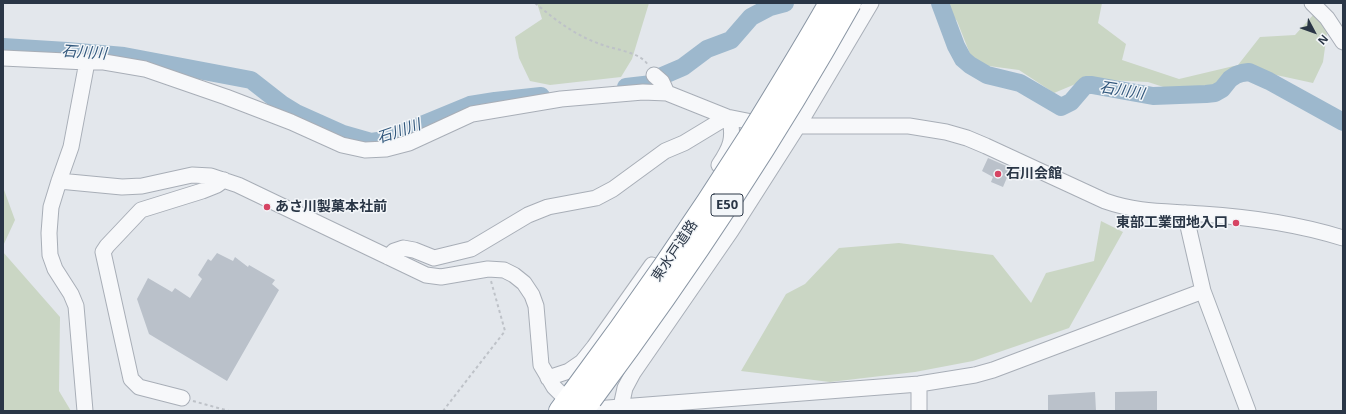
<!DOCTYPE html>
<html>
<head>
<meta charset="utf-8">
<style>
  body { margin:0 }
  #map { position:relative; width:1346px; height:414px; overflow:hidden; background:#e3e7ec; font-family:"Open Sans",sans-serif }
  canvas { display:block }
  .frame { position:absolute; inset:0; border:4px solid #2a3646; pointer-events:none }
  .north { position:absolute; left:1294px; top:12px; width:40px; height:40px; -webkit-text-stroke:3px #f3f6f9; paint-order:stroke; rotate:131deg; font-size:11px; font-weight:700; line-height:16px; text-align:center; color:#2a3646 }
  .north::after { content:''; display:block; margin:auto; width:14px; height:18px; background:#2a3646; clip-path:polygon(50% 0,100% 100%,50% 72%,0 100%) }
</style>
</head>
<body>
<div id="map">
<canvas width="1346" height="414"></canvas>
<div class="frame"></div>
<div class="north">N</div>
</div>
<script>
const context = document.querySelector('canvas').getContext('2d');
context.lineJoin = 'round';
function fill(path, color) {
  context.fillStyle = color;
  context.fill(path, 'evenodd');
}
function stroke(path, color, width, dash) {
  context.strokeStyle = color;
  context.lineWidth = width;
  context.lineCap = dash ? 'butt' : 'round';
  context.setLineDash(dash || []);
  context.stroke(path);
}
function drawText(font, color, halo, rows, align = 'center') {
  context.font = font + ' "Open Sans","Noto Sans JP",sans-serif';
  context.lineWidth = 3;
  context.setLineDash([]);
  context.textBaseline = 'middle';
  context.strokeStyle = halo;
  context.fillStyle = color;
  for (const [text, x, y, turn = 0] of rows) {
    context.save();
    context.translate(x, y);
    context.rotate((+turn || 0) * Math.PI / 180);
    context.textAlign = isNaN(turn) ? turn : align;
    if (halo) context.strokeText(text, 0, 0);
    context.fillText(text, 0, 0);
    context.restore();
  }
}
fill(new Path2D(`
  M537,3H649L632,59L621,77L550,85L530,81L519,58L515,37L542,19Z
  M942,3H1102L1098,23L1126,44L1122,60L1179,79L1238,65L1260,37L1295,35L1315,13L1327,33L1323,62L1313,83L1244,68L1218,84L1179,92L1148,82L1107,80L1078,83L1054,93L1019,70L974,64L957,21Z
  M3,187L15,220L3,246Z
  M1101,221L1123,232L1069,328L973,361L915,372L830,382L741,371L786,294L805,284L839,248L899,243L993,255L1031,303L1046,273L1094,261Z
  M3,252L60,317L59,391L71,411H3Z`), '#cad6c4');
stroke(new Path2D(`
  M940,3L956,46L963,59L970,65L987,75L1020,83L1061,107L1071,102L1083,88L1086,85H1092L1153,96L1206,94L1215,93L1222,89L1230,79L1236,75L1242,73L1249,72L1269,81L1343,122
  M3,47L67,51L124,56L251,80L283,105L296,113L343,134L371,142L385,140L470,105L495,101L541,96
  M626,87L652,84L662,76L683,67L707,49L731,40L751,17L770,7L785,3`), '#9db8cd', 18);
fill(new Path2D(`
  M988,158L1011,168L1003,187L991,182L993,177L982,171Z
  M217,253L233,261L235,257L248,267L249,265L275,280L272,284L279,290L227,381L149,334L137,299L148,278L172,292L175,288L190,298L202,279L198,275L208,259L211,261Z
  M1157,391V411H1115V392Z
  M1095,392L1096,411H1048V395Z`), '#bac1ca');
const minor = new Path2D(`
  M1312,3L1327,18L1343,42
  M3,58L87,62H104L145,69L226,97L291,122L342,145L365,150L386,149L409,143L472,114L561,99L643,92L667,93L727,117L757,123L798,126H909L946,132L967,138L986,146L1105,201C1139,213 1167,211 1202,214C1249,217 1298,224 1343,238
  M654,75L662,82L667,93
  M719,165C731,147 734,139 730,118
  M59,181L122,187L142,186L192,175L211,176L238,185L426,275L441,277L488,269L504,270L514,275L524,283L532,295L536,306L541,365L554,387L562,395
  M1185,213L1203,291L1248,411
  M388,257L394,251L403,248L414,250L434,258L471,249L528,215L548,207L596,198L613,189L665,151L684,143L727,117
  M548,378L569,371L582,362L594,347L652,265
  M919,384V411
  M182,398L139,387L131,379L103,252L107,246L141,210L202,191L217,185L224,180
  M595,409L919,384L975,375L993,370L1203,291
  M85,411L76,306L71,294L55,269L50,255L49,233L51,207L59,181L71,147L87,62
  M620,411L625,388L633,373L731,231L798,126L871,3`);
const highway = new Path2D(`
  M560,411L574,392
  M582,411L591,399`);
stroke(minor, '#a8aeb7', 17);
stroke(highway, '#8a96a4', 24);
stroke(new Path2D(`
  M535,3C558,22 577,37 606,46C618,50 641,53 648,65
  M193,401L229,411
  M443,411L505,331L491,281`), '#bec2c8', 2, [3, 3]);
stroke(minor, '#f7f8fa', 15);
stroke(highway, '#fff', 22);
const highwayBridge = new Path2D(`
  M574,392C636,309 694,225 749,138C776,94 804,49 830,3
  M591,399C685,273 773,141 850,3`);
stroke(highwayBridge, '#8a96a4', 24, []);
stroke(highwayBridge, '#fff', 22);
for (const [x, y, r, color] of [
  [998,174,4,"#d64463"],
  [267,207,4,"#d64463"],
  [1236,223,4,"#d64463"]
]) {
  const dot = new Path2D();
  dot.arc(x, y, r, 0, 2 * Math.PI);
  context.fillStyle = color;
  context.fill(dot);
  stroke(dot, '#f3f6f9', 1.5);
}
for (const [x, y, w] of [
  [727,205,32]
]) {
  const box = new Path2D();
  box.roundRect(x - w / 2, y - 11, w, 22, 3);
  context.fillStyle = '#f3f6f9';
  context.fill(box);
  stroke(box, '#2a3646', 1);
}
drawText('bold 13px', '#2a3646', null, [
  ["E50",727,205]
]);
drawText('bold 14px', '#2a3646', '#f3f6f9', [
  ["石川会館",1006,174],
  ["あさ川製菓本社前",275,207],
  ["東部工業団地入口",1228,223,"right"]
], 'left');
drawText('14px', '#2a3646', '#f3f6f9', [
  ["東水戸道路",675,251,-56]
]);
drawText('italic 15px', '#31577c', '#f3f6f9', [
  ["石川川",84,53,4],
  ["石川川",1122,91,9],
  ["石川川",399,132,-19]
]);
</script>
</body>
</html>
